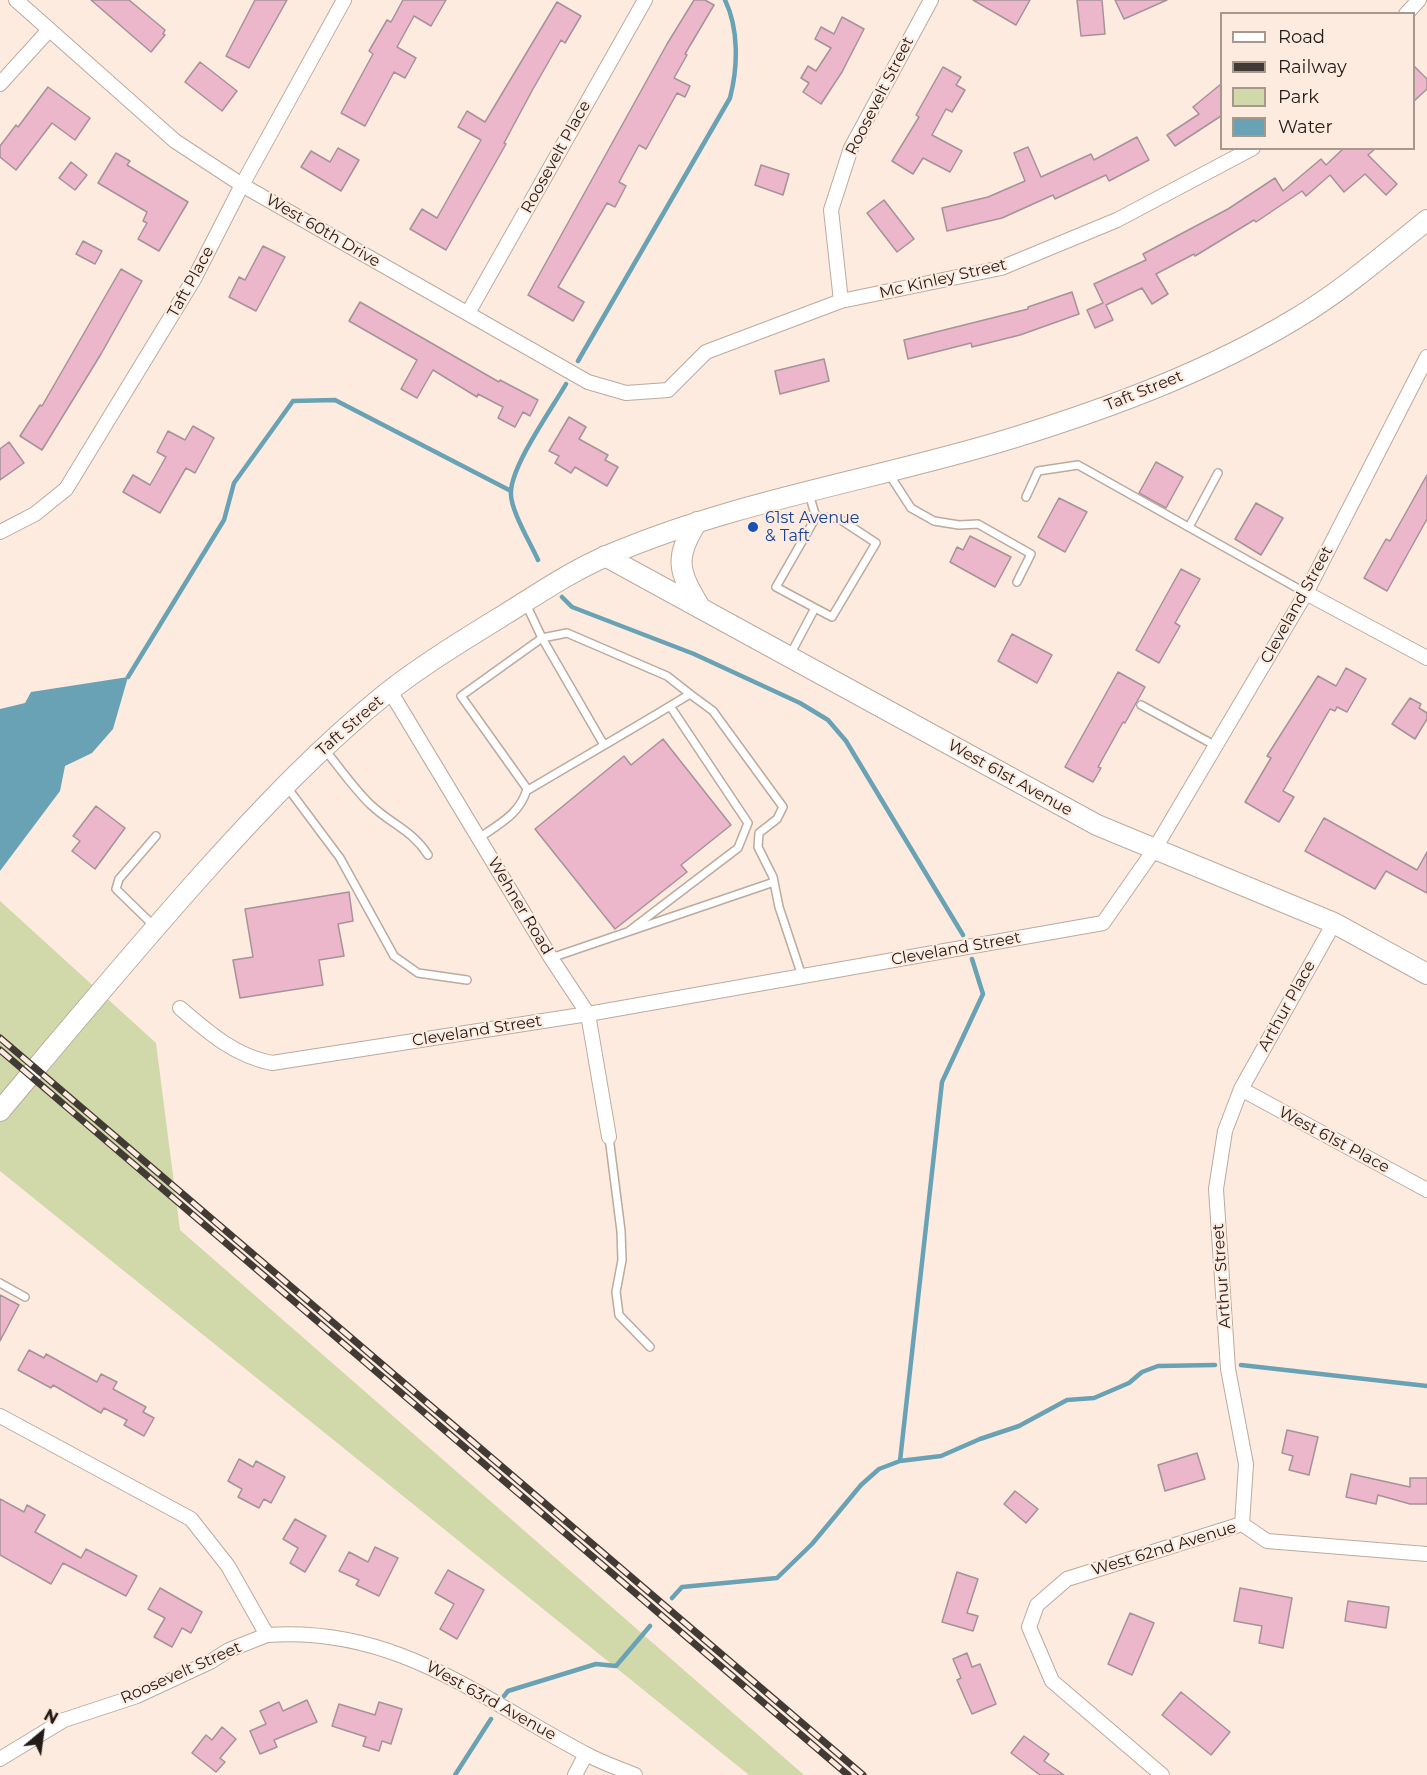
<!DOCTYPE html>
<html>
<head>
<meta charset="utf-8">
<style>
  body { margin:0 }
  #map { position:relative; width:1427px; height:1775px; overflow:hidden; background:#feebdf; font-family:Montserrat,sans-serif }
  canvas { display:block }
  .legend { position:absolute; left:1220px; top:12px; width:195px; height:138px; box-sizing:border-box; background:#feebdf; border:2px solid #a6988f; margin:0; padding:8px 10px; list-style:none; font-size:18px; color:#221b17 }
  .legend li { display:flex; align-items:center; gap:12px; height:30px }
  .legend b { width:30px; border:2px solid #a6988f }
  .north { position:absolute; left:12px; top:1703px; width:60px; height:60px; -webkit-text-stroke:4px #feebdf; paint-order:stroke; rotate:29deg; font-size:16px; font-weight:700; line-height:24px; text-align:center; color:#221b17 }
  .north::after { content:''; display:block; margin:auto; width:21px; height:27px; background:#221b17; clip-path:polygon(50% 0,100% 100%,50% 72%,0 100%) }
</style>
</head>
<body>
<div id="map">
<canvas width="1427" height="1775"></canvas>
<ul class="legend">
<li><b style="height:8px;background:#fff"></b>Road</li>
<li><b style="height:8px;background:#423a35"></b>Railway</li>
<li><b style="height:16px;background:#d1d8aa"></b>Park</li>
<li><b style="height:16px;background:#69a2b4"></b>Water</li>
</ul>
<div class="north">N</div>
</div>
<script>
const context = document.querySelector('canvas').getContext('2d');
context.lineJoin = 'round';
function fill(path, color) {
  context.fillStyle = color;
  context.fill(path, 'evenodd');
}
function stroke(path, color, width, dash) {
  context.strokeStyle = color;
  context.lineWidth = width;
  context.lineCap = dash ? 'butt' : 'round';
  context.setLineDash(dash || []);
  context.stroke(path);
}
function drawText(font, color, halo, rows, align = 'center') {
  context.font = font + ' Montserrat,sans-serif';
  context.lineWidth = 4.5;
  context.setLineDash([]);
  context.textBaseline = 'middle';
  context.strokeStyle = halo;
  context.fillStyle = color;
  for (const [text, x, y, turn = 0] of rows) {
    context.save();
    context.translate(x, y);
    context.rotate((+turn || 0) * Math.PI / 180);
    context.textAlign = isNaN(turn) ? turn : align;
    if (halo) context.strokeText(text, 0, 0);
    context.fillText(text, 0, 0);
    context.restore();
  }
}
fill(new Path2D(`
  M0,901L156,1043L180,1230L804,1775H749L0,1171Z`), '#d1d8aa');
fill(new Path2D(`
  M128,677L113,729L92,753L65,766L60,791L0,871V709L25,703L31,692Z`), '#69a2b4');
stroke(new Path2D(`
  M578,361L730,98C738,67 739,29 725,0
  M538,560C531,544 509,508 511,491C513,463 551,410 566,384
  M562,597L572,607L694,654L800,703L828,720L846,741L963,935
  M128,677L224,520L234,483L293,401L335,400L511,491
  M1241,1365L1427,1386
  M900,1461L942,1082L983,994L972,959
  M672,1598L682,1587L777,1578L812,1544L861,1485L879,1469L900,1461L941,1456L980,1439L1019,1426L1067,1400L1094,1398L1129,1383L1142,1372L1158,1366L1215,1365
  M504,1696L508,1691L596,1664L616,1666L650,1626
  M455,1775L491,1719`), '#69a2b4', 4.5);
const building = new Path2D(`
  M91,0H129L165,30L163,34L165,35L151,52Z
  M255,0H287L249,68L226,56Z
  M403,0H446L431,26L414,16L397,47L416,58L405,78L394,72L365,126L341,113L373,54L369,51L387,20L391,22Z
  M694,0H705L714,5L685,54L687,55L674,78L690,86L685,97L677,93L646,149L639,145L619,182L626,186L615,207L607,203L558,287L584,302L573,321L528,295L667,44Z
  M973,0H1030L1016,25Z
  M1077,0H1102L1105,34L1081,36Z
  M1115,0H1167L1124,19Z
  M557,2L581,16L565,43L561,40L533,89L504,143L506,144L446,250L410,229L422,209L437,218L481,140L458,127L467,111L485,122Z
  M842,17L864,29L842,72L821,104L803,92L809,83L801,78L808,66L816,71L831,48L815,39L821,27L834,34Z
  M200,62L237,91L222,111L185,82Z
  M1413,65L1427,79V89L1413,102Z
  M943,67L961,77L956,85L965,90L952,112L946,109L932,135L962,151L950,172L923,158L913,174L892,161L919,117L916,115Z
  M1221,84V116L1175,146L1167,135L1199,114L1193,107Z
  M48,87L90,118L75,140L52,123L16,170L0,157V146L16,125L18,127Z
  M1137,137L1149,160L1109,181L1106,175L1055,199L1053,195L1002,218L947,231L942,208L988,197L1025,181L1014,153L1028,147L1041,177L1091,154L1094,160Z
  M338,148L359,160L341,191L301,167L311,151L330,162Z
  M1344,148H1376L1368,155L1397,184L1386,195L1365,174L1344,192L1330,175L1306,196L1302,191L1256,222L1254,220L1195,256L1194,254L1156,274L1168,294L1152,304L1142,288L1106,305L1113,320L1095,328L1087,310L1103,303L1094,284L1146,260L1143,254L1228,209L1275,178L1283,191L1321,159L1326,165Z
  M116,153L130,161L127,165L188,202L159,251L138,239L147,223L143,221L147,212L98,183Z
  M71,162L87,175L75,190L59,178Z
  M761,165L789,174L783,195L755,185Z
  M884,200L914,239L897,252L867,213Z
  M83,241L102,251L95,264L76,254Z
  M263,246L285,257L256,311L229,297L239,277L245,280Z
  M121,269L142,281L101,354L42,450L20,436L40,405L42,406Z
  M1072,292L1079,314L1020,335L972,347L971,343L908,359L904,340L1028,309V307Z
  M360,302L499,382L500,380L538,400L530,416L523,412L515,427L498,418L503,407L478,394L477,397L433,370L417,398L401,389L417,360L349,321Z
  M824,359L829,381L780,394L775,371Z
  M569,417L586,427L579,439L608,455L605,460L618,467L607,486L575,467L571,473L555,463L559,456L549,451Z
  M193,426L214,438L195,473L186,468L160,513L123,492L133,475L150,485L166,457L157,452L168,431L185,440Z
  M9,442L24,463L0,480V449Z
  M1156,462L1183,477L1166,508L1139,493Z
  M1427,475V519L1387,591L1364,578L1386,539L1390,541Z
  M1059,498L1087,512L1065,552L1038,537Z
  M1256,503L1283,518L1261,555L1235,539Z
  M970,536L1011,557L995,587L950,562L957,547L963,550Z
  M1181,569L1200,579L1175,623L1180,626L1159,663L1136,650Z
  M1012,634L1052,655L1037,683L998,661Z
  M1346,668L1366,679L1347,712L1337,707L1335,711L1330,709L1283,791L1294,797L1279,822L1245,802L1271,758L1267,756L1318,676L1336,686Z
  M1118,672L1145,687L1125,723L1123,722L1098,767L1101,768L1093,782L1065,767Z
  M1410,698L1421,704L1419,708L1427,713V719L1415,739L1392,724Z
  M663,739L731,825L681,865L687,872L615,929L535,829L624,756L631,765Z
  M96,806L125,828L95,869L72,851L80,841L73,836Z
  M1324,818L1417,870L1427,852V893L1386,871L1375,889L1305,851Z
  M349,892L353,921L338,924L344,956L319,960L323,985L240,998L233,960L253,957L245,909Z
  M0,1295L19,1305L0,1341Z
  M29,1350L44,1358L46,1354L97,1382L101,1374L117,1382L113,1389L146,1407L143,1412L154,1418L144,1436L124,1425L127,1420L104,1408L101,1413L53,1385L51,1388L18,1370Z
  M1287,1430L1318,1437L1309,1475L1289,1470L1293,1456L1282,1453Z
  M1197,1453L1205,1479L1165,1491L1158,1465Z
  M239,1459L253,1467L256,1461L285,1477L271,1503L264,1499L259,1508L238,1497L242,1489L228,1481Z
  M1351,1474L1410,1487V1478H1427V1504H1410L1378,1495L1376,1504L1346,1497Z
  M1015,1491L1038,1509L1026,1523L1004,1504Z
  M0,1499L24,1512L27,1505L45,1515L35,1532L81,1558L86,1549L137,1576L126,1596L63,1563L51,1584L0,1555Z
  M295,1519L326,1536L305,1572L290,1563L298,1548L283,1539Z
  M375,1547L398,1558L379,1596L356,1585L359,1580L339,1571L349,1552L368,1562Z
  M448,1570L484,1590L457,1639L440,1629L454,1604L435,1593Z
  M957,1572L978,1579L967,1613L978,1616L973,1631L942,1622Z
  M160,1588L202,1612L191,1633L182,1628L172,1647L154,1637L165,1618L148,1609Z
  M1240,1588L1292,1598L1283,1648L1259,1643L1262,1626L1234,1621Z
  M1348,1601L1389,1607L1386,1628L1345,1621Z
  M1130,1613L1154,1623L1132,1675L1108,1664Z
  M967,1653L972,1667L980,1664L996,1704L972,1714L957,1680L961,1678L953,1659Z
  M1181,1692L1230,1732L1211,1755L1162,1715Z
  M307,1700L317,1722L274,1740L277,1747L260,1754L250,1731L266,1724L260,1711L279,1702L283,1711Z
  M379,1702L402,1709L391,1744L382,1741L379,1751L363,1746L366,1737L332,1726L339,1704L375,1715Z
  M222,1727L236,1739L220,1758L225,1762L216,1772L192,1753L206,1735L212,1740Z
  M1024,1736L1049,1754L1044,1761L1064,1775H1040L1011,1753Z`);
fill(building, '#ecb7ca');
stroke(building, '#a69299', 1.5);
const lane = new Path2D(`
  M889,474L911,508L934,521L959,525L978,524L1031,554L1017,582
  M1026,497L1038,471L1078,465L1306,593
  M1189,527L1218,473
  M526,604L542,638L461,696L528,790C582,758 636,727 690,694L667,676L567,633L542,638L604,745
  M815,608L832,617L876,543L838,518L816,517
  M790,655L815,608L776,587L816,517L809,494
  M690,694L713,711L783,807L777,819L759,833L758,847L773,877L779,907L802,976
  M1141,705L1216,746
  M325,750C340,768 354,789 371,805C392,825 412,830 428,855
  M287,787L340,858L394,956L418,973L467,980
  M479,838C499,824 520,814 527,789
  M153,925L116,889L119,879L156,836
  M629,931L738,848L748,823L670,706
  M551,958L774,882
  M609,1137L621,1231L622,1260L616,1292L619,1315L650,1347
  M0,1283L25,1297`);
const street = new Path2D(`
  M16,0L175,141L242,185L588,382L626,393L668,390L706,352L841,301L1001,268L1117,220L1253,148
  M1406,14L1419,0
  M0,84L49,30
  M841,301L831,210L851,148L931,0
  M468,313L645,0
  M0,532L35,514L66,489L194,279L242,185L344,0
  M1306,593L1427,658
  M390,691L551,958L588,1014L609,1137
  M180,1008C208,1032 235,1056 272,1063L588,1014L1103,923L1154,850L1306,593L1427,357
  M1241,1089L1427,1190
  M0,1416L191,1519L228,1566L267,1635C396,1626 478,1697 584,1753C600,1762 618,1768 635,1775
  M1242,1524L1246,1464L1228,1369L1216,1189L1225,1131L1241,1089L1334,923
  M0,1759L64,1720L137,1696L210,1662L229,1650L267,1635
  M575,1775L586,1754
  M1162,1775L1052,1681L1029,1627L1037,1605L1067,1579L1242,1524L1267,1541L1427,1554`);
const secondary = new Path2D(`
  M697,522C674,558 678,571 700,607
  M605,556L1097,825L1334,923L1427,974
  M0,1111C69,1029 137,947 209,867C265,805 323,744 388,692C424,664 465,639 504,615C538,594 571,571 609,555C740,499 881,479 1016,437C1112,407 1209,371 1295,319C1342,291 1385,254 1427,220`);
stroke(lane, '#bbaa9e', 10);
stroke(street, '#bbaa9e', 16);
stroke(secondary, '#bbaa9e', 22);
stroke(lane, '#fff', 7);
stroke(street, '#fff', 14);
stroke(secondary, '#fff', 20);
const rail = new Path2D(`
  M0,1038L863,1775
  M0,1050L848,1775`);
stroke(rail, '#423a35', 7);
stroke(rail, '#feebdf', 4.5, [14]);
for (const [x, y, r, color] of [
  [753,527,6,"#1a4fb4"]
]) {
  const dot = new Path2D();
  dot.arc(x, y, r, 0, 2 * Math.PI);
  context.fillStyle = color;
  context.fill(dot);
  stroke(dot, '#feebdf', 2);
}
drawText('16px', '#221b17', '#feebdf', [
  ["Roosevelt Street",880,96,-63],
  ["Roosevelt Place",556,157,-61],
  ["West 60th Drive",323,231,30],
  ["Mc Kinley Street",943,279,-13],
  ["Taft Place",191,282,-61],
  ["Taft Street",1144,391,-22],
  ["Cleveland Street",1297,605,-61],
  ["Taft Street",350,726,-41],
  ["West 61st Avenue",1010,778,29],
  ["Wehner Road",520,906,59],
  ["Cleveland Street",956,949,-10],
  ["Arthur Place",1287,1006,-61],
  ["Cleveland Street",477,1031,-9],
  ["West 61st Place",1334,1140,28],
  ["Arthur Street",1222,1276,-94],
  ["West 62nd Avenue",1164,1549,-17],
  ["Roosevelt Street",181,1673,-24],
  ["West 63rd Avenue",491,1701,29]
]);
drawText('16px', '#164399', '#feebdf', [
  ["61st Avenue",765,518],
  ["& Taft",765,536]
], 'left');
</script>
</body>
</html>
